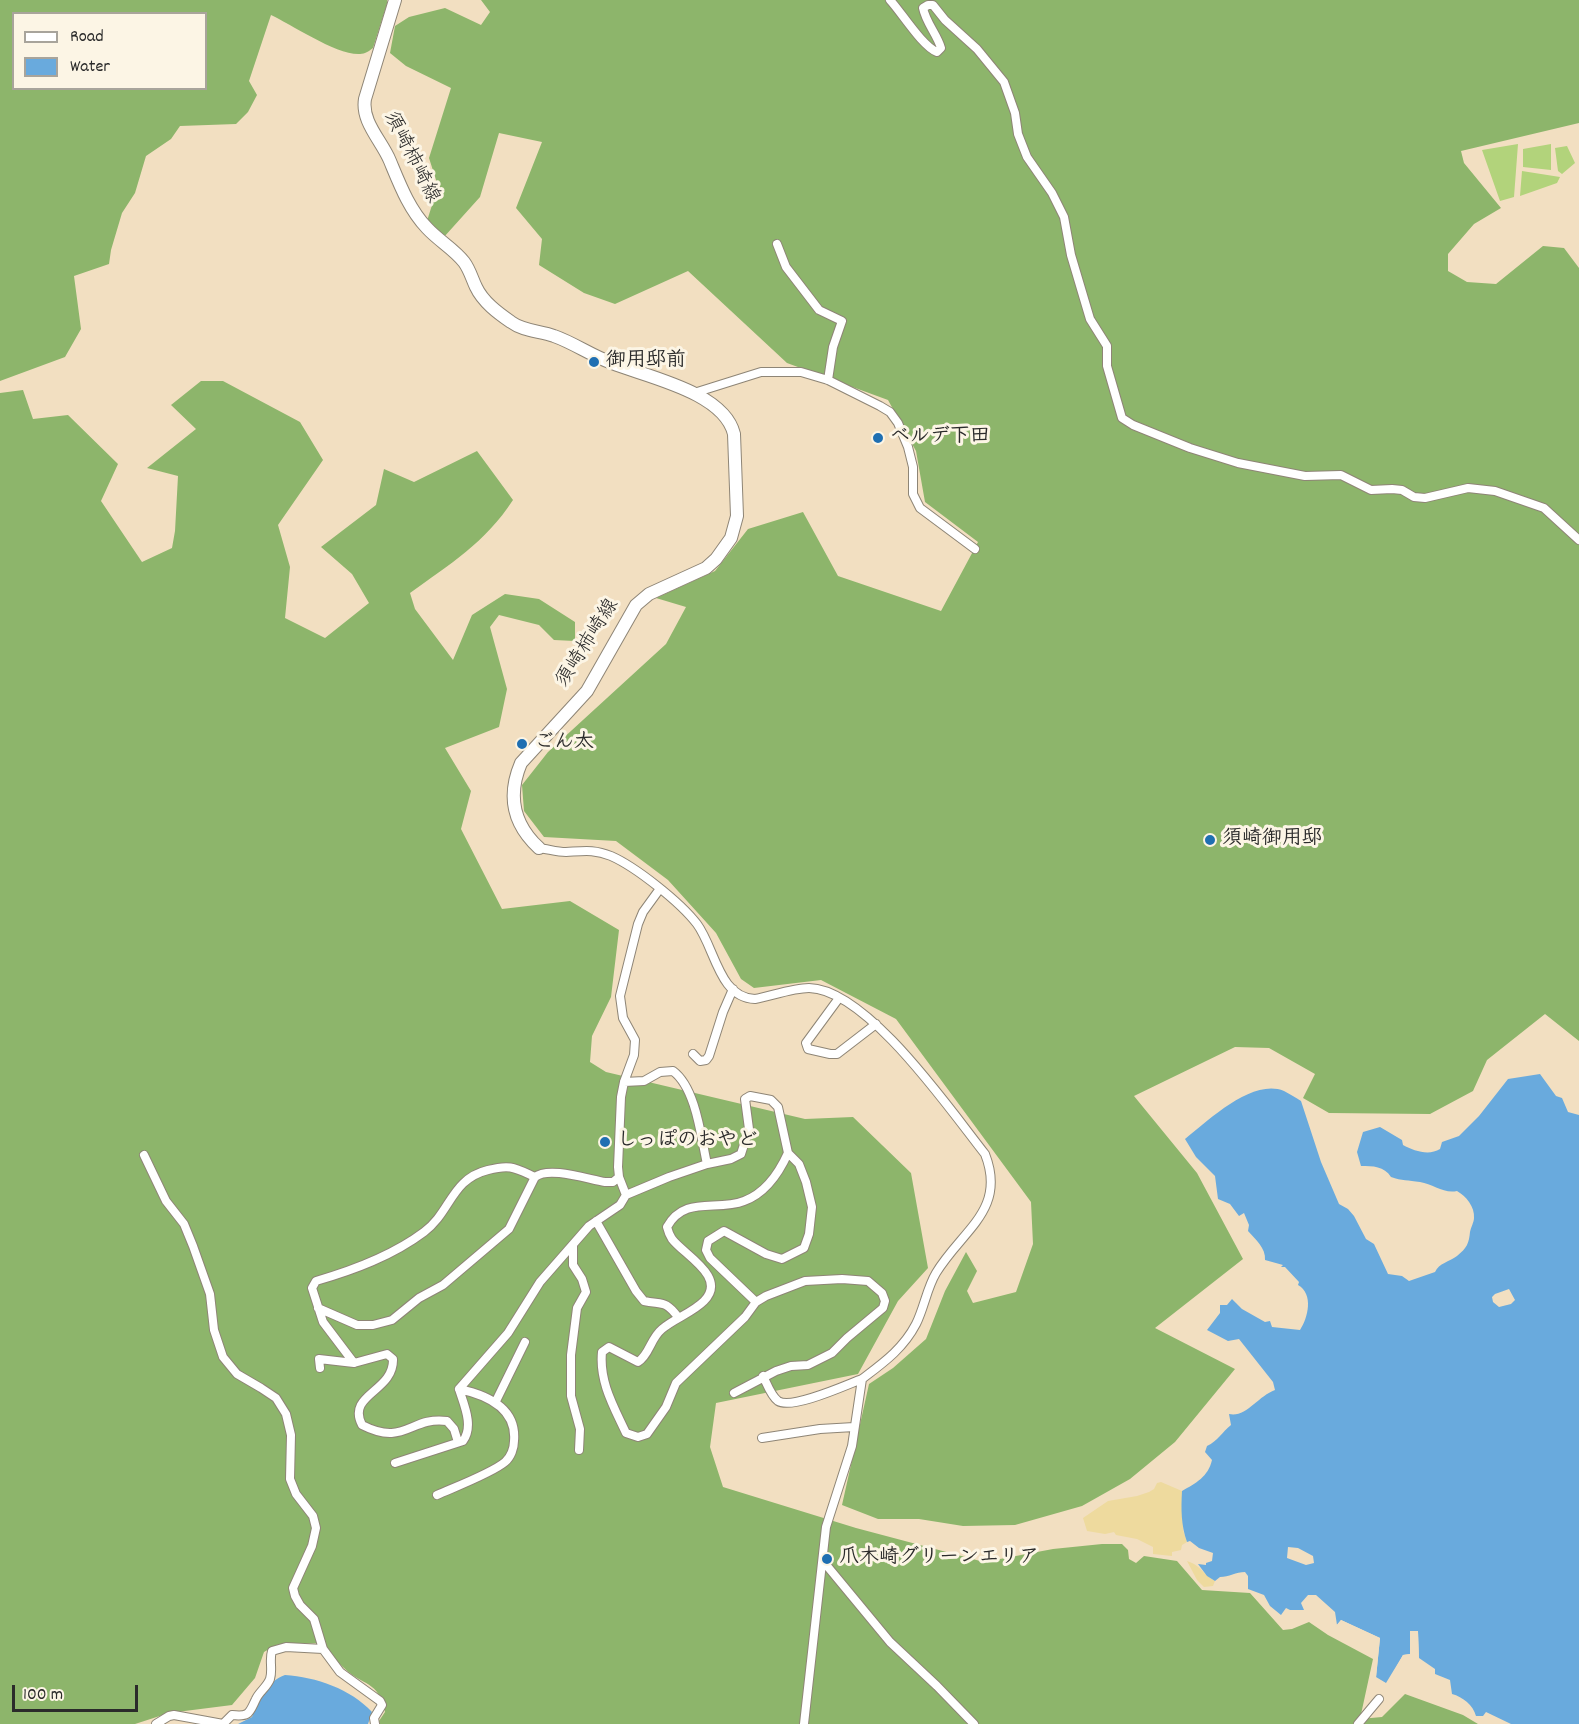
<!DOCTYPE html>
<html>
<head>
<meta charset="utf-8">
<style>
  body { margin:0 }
  #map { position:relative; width:1579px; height:1724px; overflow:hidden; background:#f2dfc1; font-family:Dekko,sans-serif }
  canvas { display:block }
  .legend { position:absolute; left:12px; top:12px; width:195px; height:78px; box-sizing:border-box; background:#fcf5e5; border:2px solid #a8a49b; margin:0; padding:8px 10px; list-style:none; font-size:18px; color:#2b2b2b }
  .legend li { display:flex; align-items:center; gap:12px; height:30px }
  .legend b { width:30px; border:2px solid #a8a49b }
  .scale { position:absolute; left:12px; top:1685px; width:126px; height:27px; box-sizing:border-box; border:3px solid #2b2b2b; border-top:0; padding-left:8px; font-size:18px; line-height:21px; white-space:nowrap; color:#2b2b2b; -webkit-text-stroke:4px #fcf5e5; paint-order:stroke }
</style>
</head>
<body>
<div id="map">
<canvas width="1579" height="1724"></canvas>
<ul class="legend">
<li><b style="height:8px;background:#fff"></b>Road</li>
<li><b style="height:16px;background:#69aadd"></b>Water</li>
</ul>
<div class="scale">100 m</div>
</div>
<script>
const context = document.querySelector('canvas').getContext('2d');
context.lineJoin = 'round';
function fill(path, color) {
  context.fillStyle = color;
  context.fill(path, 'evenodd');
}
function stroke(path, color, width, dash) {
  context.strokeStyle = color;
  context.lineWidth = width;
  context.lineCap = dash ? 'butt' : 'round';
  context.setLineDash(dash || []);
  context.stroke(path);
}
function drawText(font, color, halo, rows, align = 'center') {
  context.font = font + ' Dekko,"Klee One",sans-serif';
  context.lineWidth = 6;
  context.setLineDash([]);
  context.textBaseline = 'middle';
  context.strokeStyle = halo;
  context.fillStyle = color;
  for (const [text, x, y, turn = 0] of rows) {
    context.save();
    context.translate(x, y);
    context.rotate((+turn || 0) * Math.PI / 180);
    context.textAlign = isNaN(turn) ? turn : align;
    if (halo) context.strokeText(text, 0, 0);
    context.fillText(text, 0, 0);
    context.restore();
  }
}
fill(new Path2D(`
  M1518,144L1514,197L1500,201L1482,150Z
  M1551,144V170L1523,167V149Z
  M1567,146L1575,163L1562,174L1558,171L1555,148Z
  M1522,171L1560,177L1557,183L1520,196Z`), '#b2d37b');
fill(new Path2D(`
  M0,0H387V4L373,48C370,50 368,52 365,53C345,61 291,24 271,15L249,81L257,95L248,112L236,124L180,126L171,139L146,156L135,193L122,213L111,250L109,264L74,276L81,329L65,357L0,381ZM14,14H206V88H14Z
  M481,0H1579V123L1461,151L1464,163L1501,208L1474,224L1448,254V271L1467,282L1496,284L1543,246L1564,248L1579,268V1041L1545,1014L1487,1060L1473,1091L1430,1114L1329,1113L1303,1098L1315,1074L1269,1048L1235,1047L1134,1096L1197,1173L1243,1259L1155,1328L1235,1369L1175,1442L1130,1479L1082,1506L1015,1525L963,1526L919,1519H878L842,1505L869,1384L893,1368L926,1339L945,1291L966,1252L977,1271L967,1291L973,1303L1016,1292L1033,1244L1031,1202L896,1019L821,980L754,988L741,979L716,933L668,880L616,841L544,837L524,811L522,785L548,752L666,644L686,607L656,598L715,571L748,529L803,512L838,576L941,611L978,542L925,502L916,451L888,400L787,363L688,271L615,304L584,293L539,265L542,239L516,208L542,142L499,133L480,197L444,237L427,221L438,186L429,158L451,88L406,66L390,53L395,26L409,17L445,8L481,25L490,12Z
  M201,381H223L300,422L323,460L278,525L290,567L285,618L325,638L369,603L352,574L321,547L376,505L384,469L414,482L477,451L513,500C485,543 450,564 410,593L415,609L453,660L472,615L505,594L539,599L575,622V641L554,640L539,625L499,615L490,627L507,689L499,727L445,748L471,791L461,829L502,909L570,901L619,930L611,997L592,1036L590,1062L606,1072L805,1119L853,1117L911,1173L928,1268L898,1301L858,1374L716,1403L710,1447L723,1487L856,1528L984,1562L1053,1549L1102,1544H1122L1128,1550L1129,1559L1136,1563L1144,1556L1177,1561L1202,1590L1250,1593L1283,1630L1292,1629L1309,1622L1328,1635L1373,1659L1360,1719L1382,1717L1405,1694L1463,1715L1478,1724H380L379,1721L385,1712C379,1680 362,1686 344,1668C336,1661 328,1652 321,1643L276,1645L264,1652L255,1678L232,1705L169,1713L135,1724H0V393L23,390L33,419L68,415L118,464L101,501L142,562L172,548L175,531L178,476L147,468L196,429L171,405Z`), '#8db56b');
fill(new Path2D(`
  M1161,1482L1182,1491L1183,1530L1187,1542L1182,1545L1181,1550L1172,1552V1556L1153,1554V1547L1137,1539L1116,1535L1114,1532L1105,1534L1087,1531L1083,1518L1108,1501L1137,1496L1149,1492L1154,1489L1157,1483Z
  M1187,1561C1202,1566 1202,1574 1215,1581L1213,1586L1204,1587L1197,1580Z`), '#eeda9e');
fill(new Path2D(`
  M1540,1074L1556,1096L1562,1098L1568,1112L1579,1115V1724H1511L1486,1712L1483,1716H1476C1473,1705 1463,1697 1452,1694L1450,1680L1435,1674V1669L1419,1658L1418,1632L1410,1631V1654L1403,1655L1387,1684L1376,1678L1380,1638L1341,1620L1337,1625L1335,1612L1316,1595H1308L1301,1603L1304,1610H1290L1286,1608L1281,1615L1270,1606L1264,1595L1248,1589V1576L1245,1572C1236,1572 1229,1577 1220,1577L1215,1581L1207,1576L1198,1564L1206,1565V1563L1212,1561L1213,1553L1199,1548L1190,1541L1187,1542C1181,1525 1181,1509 1182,1491C1196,1483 1208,1477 1212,1460L1205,1452L1207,1446C1218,1441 1222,1432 1231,1425L1229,1414C1246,1418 1258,1396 1275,1390L1273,1382L1239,1339L1228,1341L1207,1330L1220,1313V1305H1227L1232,1299L1242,1309L1265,1322L1270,1321L1272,1327L1300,1330C1308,1318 1314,1294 1298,1285L1299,1282L1285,1267H1281L1283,1265L1265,1260C1266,1248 1255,1239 1248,1231L1249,1225L1244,1213L1239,1216L1230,1204L1218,1199L1215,1176L1196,1157L1185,1139C1208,1121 1252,1078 1284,1091C1290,1094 1296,1098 1301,1101L1321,1162L1339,1204L1348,1209L1354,1216L1366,1239L1374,1244L1388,1274L1402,1276L1409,1281L1435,1272C1439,1263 1449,1262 1457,1256C1467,1248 1469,1243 1470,1232C1471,1227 1474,1222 1474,1218C1475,1207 1466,1196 1457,1191C1444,1194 1433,1184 1420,1182C1408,1180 1402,1181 1391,1177C1384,1166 1373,1166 1361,1166L1357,1152L1363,1132L1380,1127L1402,1140L1403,1145C1414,1151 1429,1156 1440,1149L1442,1142L1459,1136L1479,1116L1508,1079ZM1509,1289L1515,1300L1511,1304L1499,1307L1493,1302L1492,1297L1495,1294ZM1288,1547L1298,1548L1313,1556L1314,1563L1306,1565L1287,1558Z
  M285,1675C316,1677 351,1689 372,1712L368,1724H238L252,1717C258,1702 268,1680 285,1675Z`), '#69aadd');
fill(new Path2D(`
  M1341,1620L1380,1638L1376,1677L1386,1683L1403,1655L1410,1654V1631H1418L1419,1661L1416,1658V1634H1413V1655L1405,1658L1389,1685L1385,1686L1373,1678L1377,1639L1342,1624L1338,1627H1335Z`), '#f2dfc1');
const street = new Path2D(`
  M890,0C902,13 922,46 937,52L941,48C937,34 926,23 923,8L928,5H933L945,20L977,49L1004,82L1015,113L1018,134L1027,157L1052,193L1064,217L1071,255L1090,319L1107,346V366L1122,418L1133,425L1190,448L1238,463L1305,476L1341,475L1371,490L1392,489L1402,490L1414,497L1425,498L1468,488L1495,491L1544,508L1579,540
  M777,244L786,267L819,310L842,321L833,347L828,380
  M694,393L761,372H801L828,380L880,406L890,412L898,423L908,447L913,467V494L920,508L975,549
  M539,848C548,849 557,852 566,852C584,851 594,849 611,856C636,867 680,902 697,924C715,948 719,998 755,999C771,996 793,988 809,988C867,989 950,1110 985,1154C1007,1210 962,1230 936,1273C927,1288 924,1308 916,1324C903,1349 883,1363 862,1379L852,1446L826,1527L804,1724
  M839,998L806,1043L808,1049L830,1054H837L876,1024
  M693,1054L700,1061L706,1060L709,1056L723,1012L733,989
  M624,1082L644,1081L660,1072L673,1071C696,1088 701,1137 707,1164
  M144,1155L166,1201L184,1224L193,1246L210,1294L214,1330L223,1357L237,1374L261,1388L276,1398L286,1414L291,1435L290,1479L296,1494L313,1516L316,1528L312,1546L293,1588L295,1596L300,1605L314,1619L323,1649L340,1672L380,1701L382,1705L374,1718L375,1724
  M626,1195L619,1177L618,1167L621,1097L624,1082L634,1055L635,1040L623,1018L620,996L638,924L643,912L659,890
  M596,1221L636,1291L644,1301C663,1305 665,1300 678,1317
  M573,1245V1265L582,1279L586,1292L577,1308L571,1355V1396L580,1429L579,1450
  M318,1308L357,1325H373L392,1320L419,1298L443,1285L509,1229L535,1177C549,1166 587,1179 605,1182H613L619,1177
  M320,1368L319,1359L354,1363
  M763,1376C767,1384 771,1396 778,1401C792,1410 846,1385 862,1379
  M459,1389L508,1333L540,1282L589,1226L620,1205L626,1195L669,1177L707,1164L731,1159L741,1154L749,1129L745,1099L750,1096L771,1100L778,1107L788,1153L799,1164L806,1182L812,1207L809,1234L804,1248L782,1259L766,1254L724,1231L708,1241L706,1250L710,1258L756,1302
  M734,1393L776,1371L791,1366L808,1365L832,1353L847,1338L883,1308L885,1301L882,1293L868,1281L842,1279L805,1281L766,1296L756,1302L745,1317L676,1383L666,1407L647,1434L638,1437L626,1433C614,1407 599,1382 602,1352L609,1347L638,1362C650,1354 650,1339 662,1329C675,1318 692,1313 704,1301C728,1277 684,1255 672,1239C670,1236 668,1231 667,1227C685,1195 716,1212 744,1201C766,1193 779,1173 788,1153
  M496,1401L525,1342
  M762,1438L820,1429L854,1427
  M458,1442L454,1429L447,1421C410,1416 405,1447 362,1425C346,1394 394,1392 393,1359L387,1354L354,1363L323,1322L312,1288L316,1281C354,1270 392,1256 424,1232C451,1212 451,1179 488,1170C511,1164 515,1168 535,1177
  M395,1463L463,1441C474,1426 464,1405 459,1389
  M437,1495C455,1487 492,1473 505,1462C511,1457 514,1448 514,1441C517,1408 487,1395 459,1389
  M823,1561L890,1642L937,1686L974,1724
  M156,1724L169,1716L174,1715L223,1724L232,1715C250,1717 249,1713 256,1699C259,1692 267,1687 270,1679C273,1670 269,1660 272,1651L286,1647L323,1649
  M1358,1724L1379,1699`);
const secondary = new Path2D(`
  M395,0L365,99C361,122 382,141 390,161C400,185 409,209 427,228C439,241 454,249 464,262C470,270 472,279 476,287C483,302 498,313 511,322C523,331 541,331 554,336C574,343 592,356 612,363C647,377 724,392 734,434L737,516L731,538L716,559L706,568L649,594L636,605L587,691L521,763C507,796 513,824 539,848`);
stroke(street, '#8e8576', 10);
stroke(secondary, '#8e8576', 14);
stroke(street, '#fff', 8);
stroke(secondary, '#fff', 12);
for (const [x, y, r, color] of [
  [594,362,6,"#1f6fb2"],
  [878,438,6,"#1f6fb2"],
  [522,744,6,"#1f6fb2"],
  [1210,840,6,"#1f6fb2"],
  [605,1142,6,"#1f6fb2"],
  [827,1559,6,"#1f6fb2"]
]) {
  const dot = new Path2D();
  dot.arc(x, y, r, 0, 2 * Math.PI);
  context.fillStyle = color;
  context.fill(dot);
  stroke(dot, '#fcf5e5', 2);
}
drawText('20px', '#2b2b2b', '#fcf5e5', [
  ["須崎柿崎線",410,158,63],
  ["須崎柿崎線",589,644,-58]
]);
drawText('bold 20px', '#2b2b2b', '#fcf5e5', [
  ["御用邸前",606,362],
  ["ベルデ下田",890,438],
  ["ごん太",534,744],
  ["須崎御用邸",1222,840],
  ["しっぽのおやど",617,1142],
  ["爪木崎グリーンエリア",839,1559]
], 'left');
</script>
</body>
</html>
